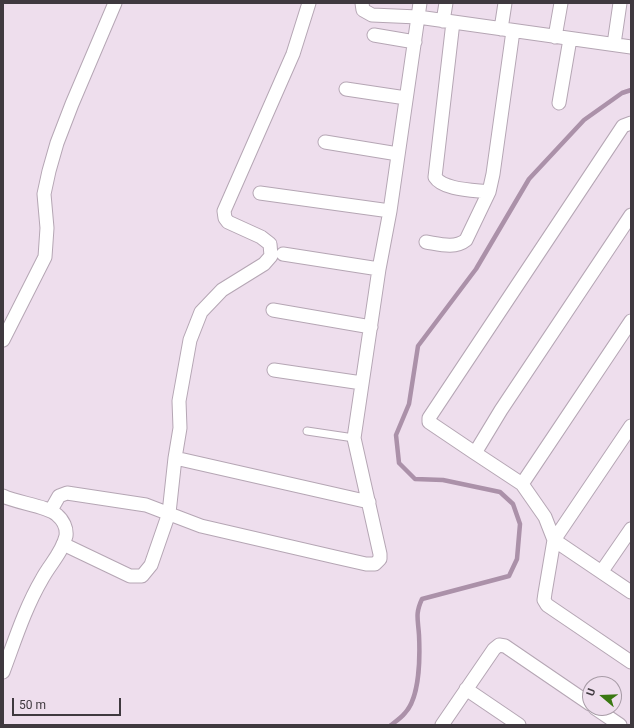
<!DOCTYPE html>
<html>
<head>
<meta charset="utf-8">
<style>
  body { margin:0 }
  #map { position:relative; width:634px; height:728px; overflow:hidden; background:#eedeed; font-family:Roboto,sans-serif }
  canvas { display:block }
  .frame { position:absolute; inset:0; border:4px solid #3f393f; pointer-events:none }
  .north { position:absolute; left:582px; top:676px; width:40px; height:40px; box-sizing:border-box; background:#eedeed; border:1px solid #a89ca7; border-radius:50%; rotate:289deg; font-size:11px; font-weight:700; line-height:16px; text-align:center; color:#3f393f }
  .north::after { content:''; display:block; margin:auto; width:14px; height:18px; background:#3a7812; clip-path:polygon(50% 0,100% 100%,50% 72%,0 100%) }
  .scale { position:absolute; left:12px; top:698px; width:109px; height:18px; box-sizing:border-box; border:2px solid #3f393f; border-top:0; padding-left:5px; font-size:12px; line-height:14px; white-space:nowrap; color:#3f393f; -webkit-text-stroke:3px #eedeed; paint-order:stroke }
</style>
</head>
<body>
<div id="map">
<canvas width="634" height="728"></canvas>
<div class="frame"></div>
<div class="north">U</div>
<div class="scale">50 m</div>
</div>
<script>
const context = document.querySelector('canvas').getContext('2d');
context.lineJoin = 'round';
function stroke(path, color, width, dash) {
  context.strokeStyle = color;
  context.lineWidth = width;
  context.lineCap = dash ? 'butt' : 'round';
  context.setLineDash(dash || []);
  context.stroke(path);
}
stroke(new Path2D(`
  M391,725C395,722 401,718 405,713C420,697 420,656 419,635C418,619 415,614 422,599L509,576L517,559L520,524L513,504L500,492L443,480L415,479L399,463L396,435L409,404L418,346L476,269L529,179L584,120L622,93L631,90`), '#ab91a9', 4.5);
const lane = new Path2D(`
  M307,431L354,438`);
const street = new Path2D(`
  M362,3L363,10L372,15L418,17L631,47
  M443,21L446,3
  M453,22L435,177C443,190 474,190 489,192
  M501,29L505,3
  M374,35L415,42
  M555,37L561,3
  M614,44L620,3
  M346,89L406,98
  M559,103L570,39
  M325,142L398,154
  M260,193L390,211
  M631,215L501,410L475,453L522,484L545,517L554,540L545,593L544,600L547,605L631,662
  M426,242C439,244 455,249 466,240L489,192L493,174L513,31
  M283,254L379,269
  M273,310L371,327
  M3,340L45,257L47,228L44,194L49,171L57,143L72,104L115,3
  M274,370L362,383
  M631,426L554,540L631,592
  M475,453L429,422V418L623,126L631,123
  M175,458L369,502
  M522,484L631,321
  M3,496C17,503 48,506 57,515C63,520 67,528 66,536C62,553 50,564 42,579C25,608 15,640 3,672
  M51,510L59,496L67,493L146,505L201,526L335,557L366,564H375L380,559V554L354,438L379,269L390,211L420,3
  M63,544L130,576H142L151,565L169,513L175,458L180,428L179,401L190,340L201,312L222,290L264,264L271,256L270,244L261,237L228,222L225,218L224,211L293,54L309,3
  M602,571L631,529
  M466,689L519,725
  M595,708L620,725
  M442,725L494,649L499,645L505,646L590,704`);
stroke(lane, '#b5a6b4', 9);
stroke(street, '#b5a6b4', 15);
stroke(lane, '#fff', 7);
stroke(street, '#fff', 13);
</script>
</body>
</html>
